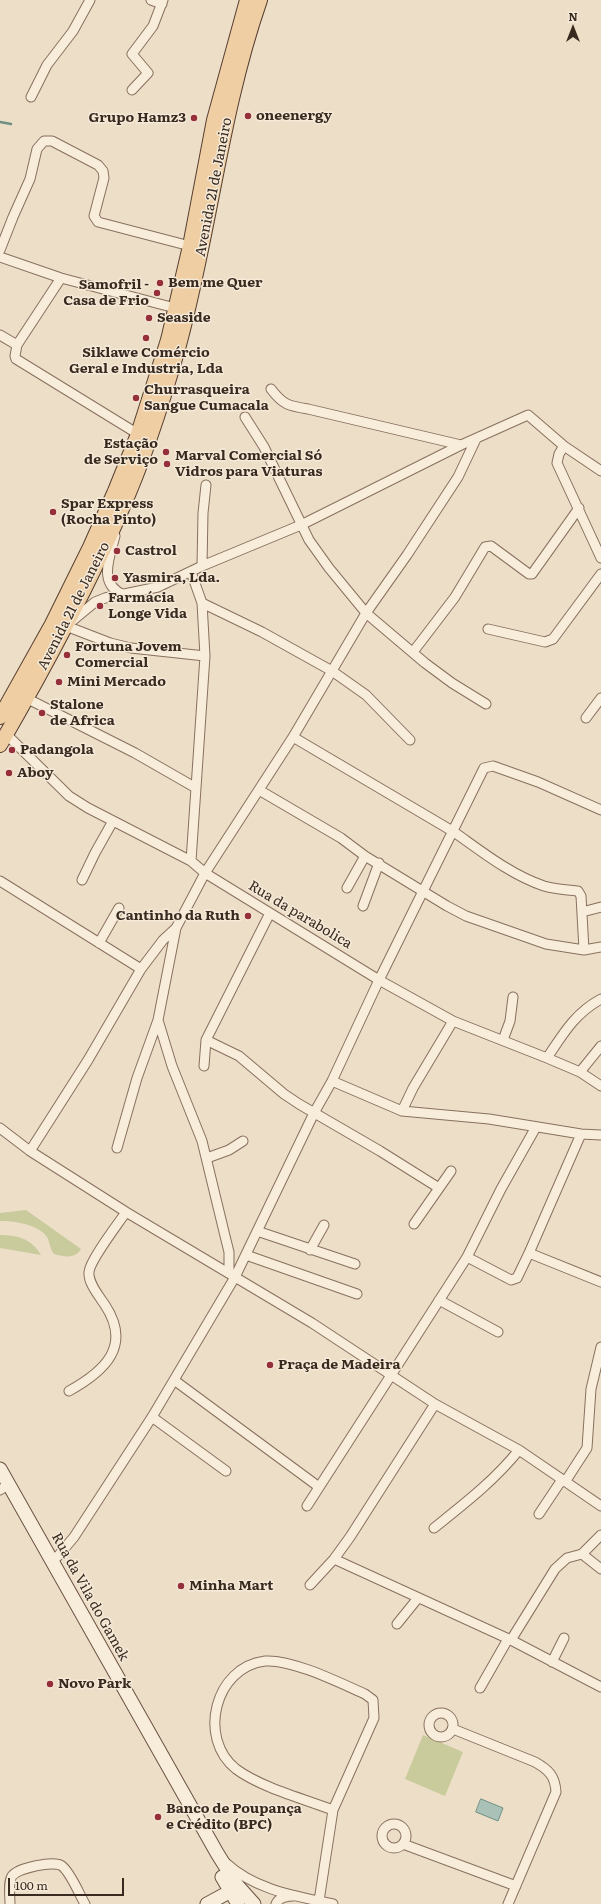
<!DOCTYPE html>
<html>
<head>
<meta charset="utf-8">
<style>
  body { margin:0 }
  #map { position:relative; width:601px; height:1904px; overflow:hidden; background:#eddec8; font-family:Literata,serif }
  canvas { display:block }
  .north { position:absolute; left:553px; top:8px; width:40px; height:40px; -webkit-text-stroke:3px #f5e9d7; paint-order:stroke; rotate:0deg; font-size:11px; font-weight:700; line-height:16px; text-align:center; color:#392a20 }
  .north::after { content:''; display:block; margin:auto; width:14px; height:18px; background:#392a20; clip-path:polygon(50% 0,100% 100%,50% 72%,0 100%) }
  .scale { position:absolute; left:8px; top:1878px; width:116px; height:18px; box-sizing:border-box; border:2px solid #392a20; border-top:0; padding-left:5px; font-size:12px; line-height:14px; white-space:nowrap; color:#392a20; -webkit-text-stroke:3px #f5e9d7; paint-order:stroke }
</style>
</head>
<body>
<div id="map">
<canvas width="601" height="1904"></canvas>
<div class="north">N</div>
<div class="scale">100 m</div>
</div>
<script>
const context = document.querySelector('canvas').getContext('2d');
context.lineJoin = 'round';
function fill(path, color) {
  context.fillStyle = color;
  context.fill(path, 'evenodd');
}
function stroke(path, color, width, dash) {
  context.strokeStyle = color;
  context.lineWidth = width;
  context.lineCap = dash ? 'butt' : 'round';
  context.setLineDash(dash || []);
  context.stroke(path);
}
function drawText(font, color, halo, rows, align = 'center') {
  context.font = font + ' Literata,serif';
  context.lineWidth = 3;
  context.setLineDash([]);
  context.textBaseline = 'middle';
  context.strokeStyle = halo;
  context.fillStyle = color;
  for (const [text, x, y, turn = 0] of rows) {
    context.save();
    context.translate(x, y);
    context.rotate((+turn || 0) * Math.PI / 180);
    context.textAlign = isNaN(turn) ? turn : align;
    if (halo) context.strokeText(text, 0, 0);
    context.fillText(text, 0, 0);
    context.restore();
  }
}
fill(new Path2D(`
  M26,1210L81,1249C75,1259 65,1257 54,1254C50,1249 50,1243 47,1237C38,1224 14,1221 0,1221V1213Z
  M0,1235C18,1235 32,1239 41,1255L0,1248Z
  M423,1735L463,1752L445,1796L405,1779Z`), '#cacb9c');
const water = new Path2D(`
  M481,1799L503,1808L498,1821L476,1812Z`);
fill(water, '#a9c1b7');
stroke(water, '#6f9084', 1);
stroke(new Path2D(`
  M0,122L11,124`), '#6f9084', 2.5);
const street = new Path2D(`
  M151,0L162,4
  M132,90L148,73L132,54L153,26L163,0
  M31,97L47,65L73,31L90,0
  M0,250L13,217L30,179L37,149L44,141H52L98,165L103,171L104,178L94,216L98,222L190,246
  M0,257L61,278L175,308
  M61,278L17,345L15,356L16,359L138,434
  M0,335L17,345
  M271,389C283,405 289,406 308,409L461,445
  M245,417L264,447L309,540L329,568L366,613L425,663L452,683L486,704
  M564,446L559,454L557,463L601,558
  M115,536C110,557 97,584 124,595
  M202,566L203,513L206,485
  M191,572L202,603L205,656L191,861
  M202,603L262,632L332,671L366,695L410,740
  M488,629L545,642L553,639L601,574
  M413,652L455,597L485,547L491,546L529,574H532L579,508
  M205,656L131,648L110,643L66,626L95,602L105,598L158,587L202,566L301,525L461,445L528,415L564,446L601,471
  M26,698L135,753L196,788
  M586,718L601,698
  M6,734L69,796L88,808L191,861L205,873L379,980L453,1021L547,1058L580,1072L601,1086
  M293,737L454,832C481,851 511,875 544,886C554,889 567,890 578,891L581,896L584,950
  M259,790L341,838L365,856L447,906L466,916L546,944L584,950L601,947
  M82,880L95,853L113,821
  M0,881L141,969
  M347,888L365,856
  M363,906L379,863
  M582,912L601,907
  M99,943L119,908
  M158,1020L172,1066L202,1141L226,1240L229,1252V1272
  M206,1040L239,1056L284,1094L299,1104L380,1151L439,1188
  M503,1040L510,1021L513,997
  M547,1058C563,1034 575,1013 601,999
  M204,1066L206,1040L270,913
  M580,1072L601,1046
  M332,1081L402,1111L489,1119L581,1134L601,1135
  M402,1111L413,1088L453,1021
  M0,1128L30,1151L126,1212L312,1323L435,1404L519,1450L601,1506
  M581,1134L529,1253L601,1282
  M117,1148L137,1078L158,1020L176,928
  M30,1151L88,1060L141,969L163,940L176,928L205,873L293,737L366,613L407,555L458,477L476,439
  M207,1158L229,1150L243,1141
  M414,1224L451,1171
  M257,1231L355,1264
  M310,1250L324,1225
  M246,1255L357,1294
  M467,1257L511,1280L517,1278L529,1253
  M439,1300L498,1332
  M174,1380L319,1487
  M69,1391C105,1371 132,1346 105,1305C99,1296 88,1283 89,1272C90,1260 118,1224 126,1212
  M152,1417L226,1471
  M565,1482L587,1448L591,1389L601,1347
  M0,1490L3,1488
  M307,1506L467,1257L501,1189L536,1127
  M539,1514L561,1481
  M434,1528C464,1504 494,1481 519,1450
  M582,1554L601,1569
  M334,1559L511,1640L601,1687
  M52,1561L58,1556L74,1537L152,1417L235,1277L314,1113L332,1081L379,980L484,768L493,766L538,782L601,810
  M310,1585L334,1559L350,1537L435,1404
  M397,1624L418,1598
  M511,1640L555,1569L567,1558L582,1554L601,1535
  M552,1662L564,1638
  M480,1688L508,1639
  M429 1725a12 12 0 1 1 24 0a12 12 0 1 1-24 0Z
  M453,1729L535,1762C549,1770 555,1776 556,1792L508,1904
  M382 1836a12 12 0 1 1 24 0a12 12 0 1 1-24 0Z
  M403,1844L516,1886
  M226,1863C255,1890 296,1896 333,1904
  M319,1901L333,1810L374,1718L373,1700L365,1694C340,1683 292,1659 265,1661C215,1667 197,1738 236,1769C260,1787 304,1799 333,1810
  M10,1904C10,1896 8,1882 12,1876C18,1868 54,1860 62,1866C71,1873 79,1894 85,1904
  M276,1904C279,1897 286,1896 293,1896`);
const secondary = new Path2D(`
  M0,1469L217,1853L237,1885L254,1904
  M222,1877L238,1904
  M207,1904L231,1891`);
const primary = new Path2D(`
  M0,717L51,626L90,547L115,491L138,434L168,340L190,246L214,120L247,0
  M0,745C44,669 86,591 121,511C145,458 163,401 179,345C210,231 221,112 260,0`);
stroke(street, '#88705d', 11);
stroke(secondary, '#6a5140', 15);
stroke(primary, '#573f31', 16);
stroke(street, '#f8ecdb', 9);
stroke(secondary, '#f8ecdb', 13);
stroke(primary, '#eecea2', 14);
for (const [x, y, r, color] of [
  [248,116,4,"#95303b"],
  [194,118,4,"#95303b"],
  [160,283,4,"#95303b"],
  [157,293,4,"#95303b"],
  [149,318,4,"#95303b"],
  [146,338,4,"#95303b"],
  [136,398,4,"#95303b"],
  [166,452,4,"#95303b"],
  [167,464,4,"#95303b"],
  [53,512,4,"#95303b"],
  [117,551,4,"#95303b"],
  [115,578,4,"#95303b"],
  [100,606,4,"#95303b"],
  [67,655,4,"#95303b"],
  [59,682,4,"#95303b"],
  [42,713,4,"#95303b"],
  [12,750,4,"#95303b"],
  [9,773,4,"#95303b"],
  [248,916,4,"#95303b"],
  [270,1365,4,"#95303b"],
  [181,1586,4,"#95303b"],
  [50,1684,4,"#95303b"],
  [158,1817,4,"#95303b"]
]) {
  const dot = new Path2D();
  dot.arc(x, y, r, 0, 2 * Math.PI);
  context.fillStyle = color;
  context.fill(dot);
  stroke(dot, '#f5e9d7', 1.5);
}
drawText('bold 14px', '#392a20', '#f5e9d7', [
  ["oneenergy",256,116],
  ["Grupo Hamz3",186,118,"right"],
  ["Bem me Quer",168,283],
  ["Samofril -",149,285,"right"],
  ["Casa de Frio",149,301,"right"],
  ["Seaside",157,318],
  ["Siklawe Comércio",146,353,"center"],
  ["Geral e Industria, Lda",146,369,"center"],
  ["Churrasqueira",144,390],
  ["Sangue Cumacala",144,406],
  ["Estação",158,444,"right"],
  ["de Serviço",158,460,"right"],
  ["Marval Comercial Só",175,456],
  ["Vidros para Viaturas",175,472],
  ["Spar Express",61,504],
  ["(Rocha Pinto)",61,520],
  ["Castrol",125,551],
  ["Yasmira, Lda.",123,578],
  ["Farmácia",108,598],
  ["Longe Vida",108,614],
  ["Fortuna Jovem",75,647],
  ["Comercial",75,663],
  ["Mini Mercado",67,682],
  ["Stalone",50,705],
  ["de Africa",50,721],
  ["Padangola",20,750],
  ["Aboy",17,773],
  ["Cantinho da Ruth",240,916,"right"],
  ["Praça de Madeira",278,1365],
  ["Minha Mart",189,1586],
  ["Novo Park",58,1684],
  ["Banco de Poupança",166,1809],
  ["e Crédito (BPC)",166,1825]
], 'left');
drawText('14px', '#392a20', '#f5e9d7', [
  ["Avenida 21 de Janeiro",214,187,-79],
  ["Avenida 21 de Janeiro",74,606,-63],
  ["Rua da parabolica",300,915,31],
  ["Rua da Vila do Gamek",90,1597,61]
]);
</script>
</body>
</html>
